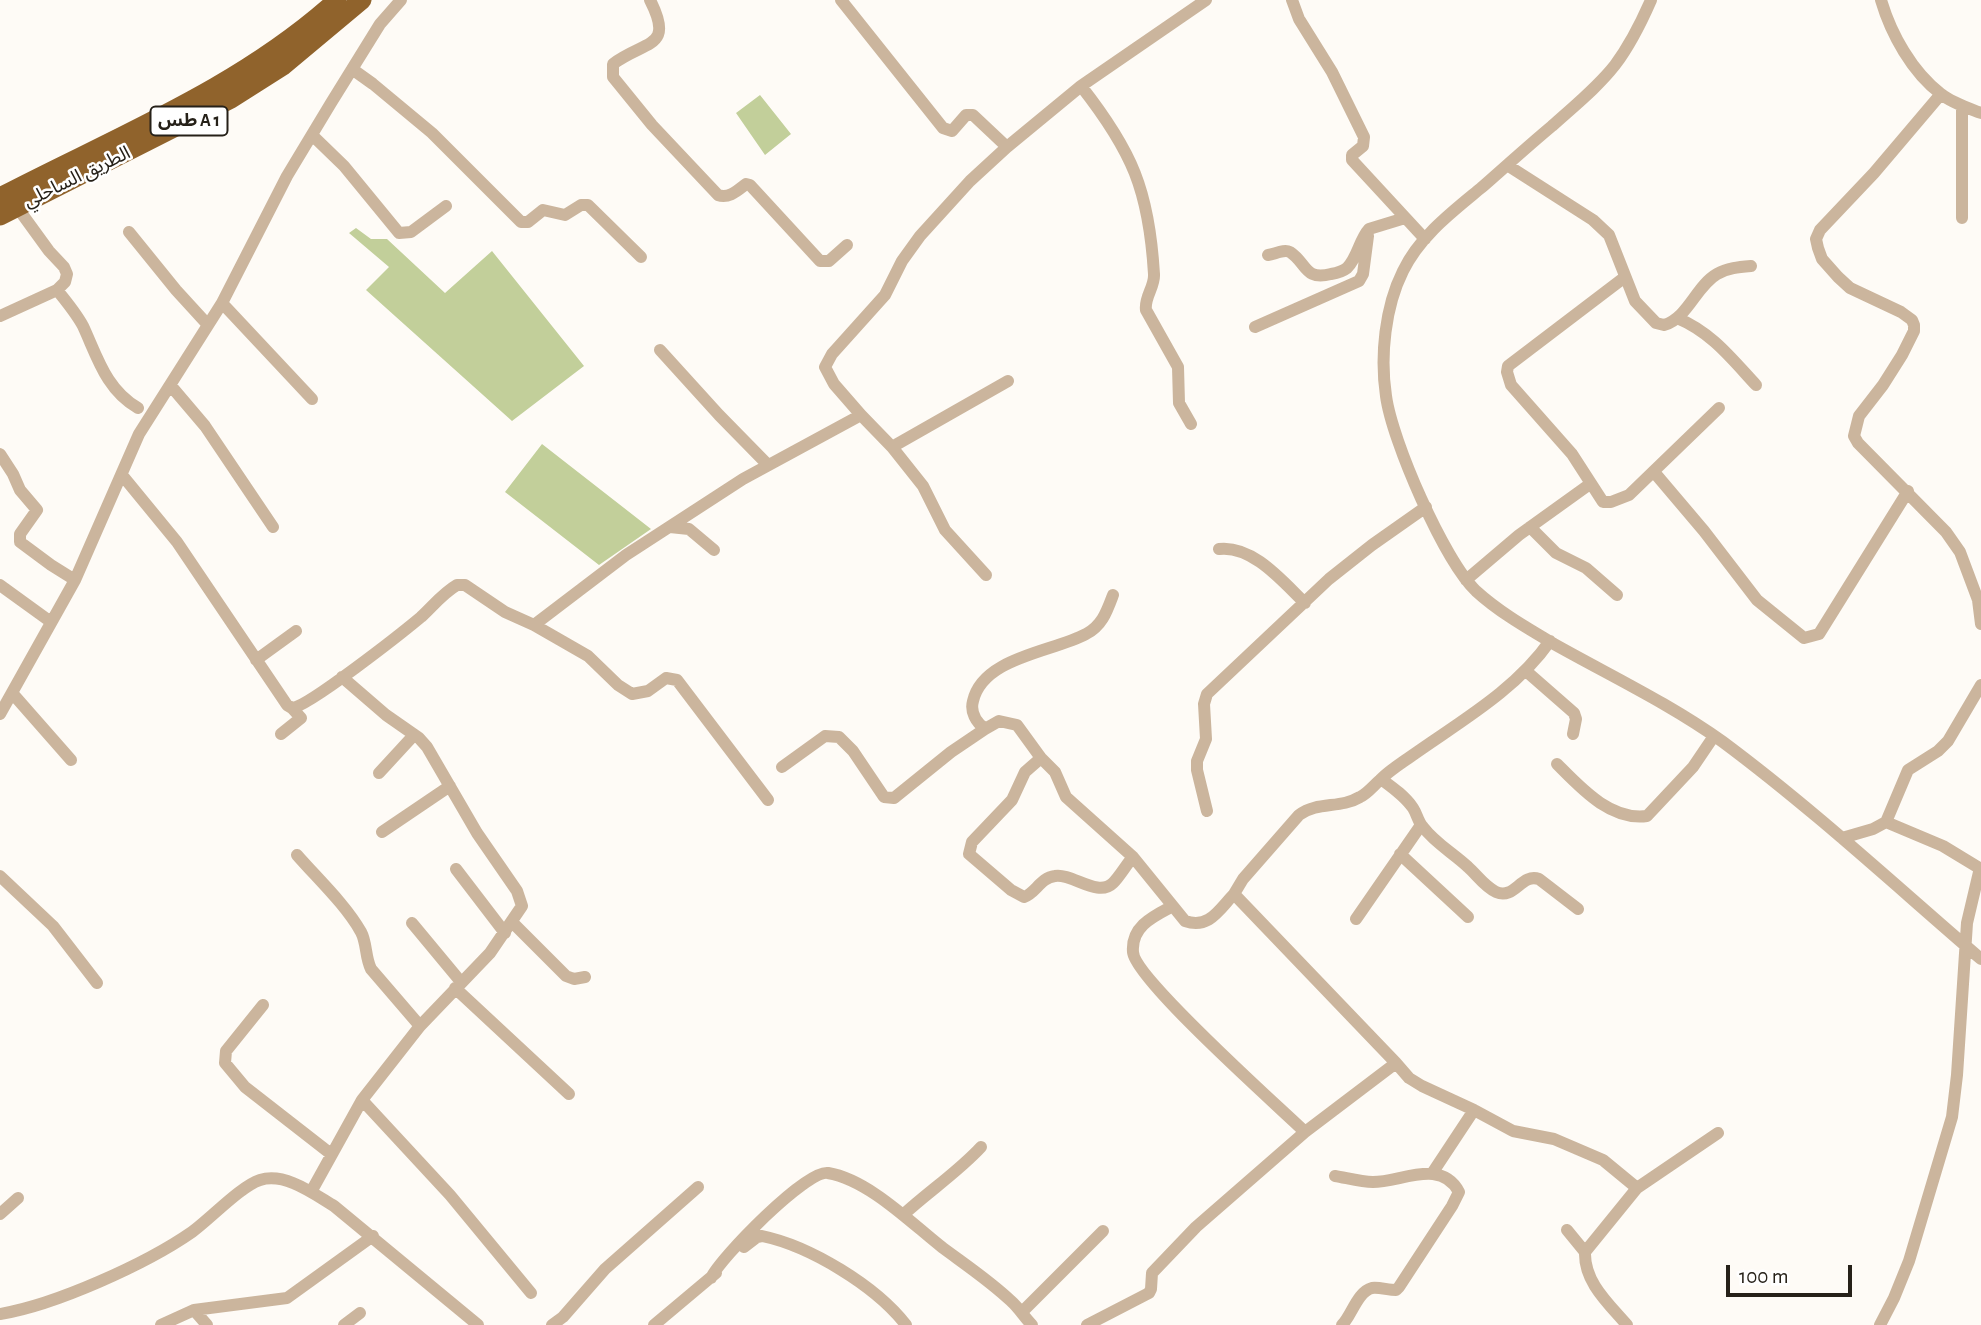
<!DOCTYPE html>
<html>
<head>
<meta charset="utf-8">
<style>
  body { margin:0 }
  #map { position:relative; width:1981px; height:1325px; overflow:hidden; background:#fefbf6; font-family:"Alegreya Sans",sans-serif }
  canvas { display:block }
  .scale { position:absolute; left:1726px; top:1265px; width:126px; height:32px; box-sizing:border-box; border:4px solid #262119; border-top:0; padding-left:9px; font-size:21px; line-height:24px; white-space:nowrap; color:#262119; -webkit-text-stroke:5px #fff; paint-order:stroke }
</style>
</head>
<body>
<div id="map">
<canvas width="1981" height="1325"></canvas>
<div class="scale">100 m</div>
</div>
<script>
const context = document.querySelector('canvas').getContext('2d');
context.lineJoin = 'round';
function fill(path, color) {
  context.fillStyle = color;
  context.fill(path, 'evenodd');
}
function stroke(path, color, width, dash) {
  context.strokeStyle = color;
  context.lineWidth = width;
  context.lineCap = dash ? 'butt' : 'round';
  context.setLineDash(dash || []);
  context.stroke(path);
}
function drawText(font, color, halo, rows, align = 'center') {
  context.font = font + ' "Alegreya Sans","Noto Sans Arabic",sans-serif';
  context.lineWidth = 5;
  context.setLineDash([]);
  context.textBaseline = 'middle';
  context.strokeStyle = halo;
  context.fillStyle = color;
  for (const [text, x, y, turn = 0] of rows) {
    context.save();
    context.translate(x, y);
    context.rotate((+turn || 0) * Math.PI / 180);
    context.textAlign = isNaN(turn) ? turn : align;
    if (halo) context.strokeText(text, 0, 0);
    context.fillText(text, 0, 0);
    context.restore();
  }
}
fill(new Path2D(`
  M760,95L791,134L765,155L736,113Z
  M356,228L371,239H387L445,293L492,251L584,366L512,421L366,290L389,267L349,233Z
  M542,444L651,529L599,565L505,492Z`), '#c2cf9a');
stroke(new Path2D(`
  M650,0C675,49 645,40 613,64V77L652,125L718,195C729,199 738,190 746,184L750,185L820,261H829L847,245
  M841,0L943,128L952,131L966,115H973L1007,147
  M1292,0L1299,19L1332,72L1364,137L1363,146L1352,155V160L1425,239
  M1651,0C1641,23 1630,45 1615,65C1597,88 1574,106 1552,126C1528,146 1505,167 1481,188C1452,212 1420,236 1403,271C1385,307 1380,356 1386,396C1392,441 1444,560 1476,591C1499,612 1527,628 1554,644C1611,676 1670,704 1723,742C1813,809 1896,886 1981,959
  M1881,0C1891,34 1912,72 1941,94C1952,103 1968,108 1981,113
  M352,69L373,84L432,133L521,222H528L543,210L565,215L581,205H588L641,257
  M1081,86C1132,151 1149,190 1154,274C1155,287 1144,297 1146,310L1178,367L1179,403L1191,424
  M1941,94L1874,173L1820,230L1816,239L1818,248L1822,259L1838,277L1850,288L1901,312L1912,320L1914,325V331L1902,355L1883,385L1859,416L1854,436L1858,443L1946,532L1960,552L1978,600L1981,624
  M312,135L344,166L399,233L411,232L446,206
  M1507,165L1593,220L1609,235L1635,301L1656,323L1664,325C1688,318 1696,286 1717,274C1727,268 1739,267 1751,266
  M17,207L49,251L64,267L67,274L65,282L57,290C66,301 76,313 83,326C97,356 106,390 138,408
  M1962,218V106
  M129,232L176,290L208,325
  M1268,255C1275,254 1284,249 1290,252C1307,263 1304,281 1331,274C1337,273 1342,272 1347,268C1358,257 1359,240 1369,229L1405,218
  M1625,277L1508,366L1507,372L1511,385L1572,454L1603,502H1611L1629,495L1719,408
  M222,303L312,399
  M0,316L57,290
  M1677,318C1711,332 1731,358 1756,385
  M1255,327L1359,281L1363,274L1368,236
  M660,350L719,415L768,465
  M171,386L205,426L273,527
  M861,415L892,447L923,486L945,530L986,575
  M892,447L1008,381
  M0,454L13,474L20,490L37,510L20,534V542L51,565L75,580
  M1654,472L1704,531L1757,600L1804,638L1819,634L1908,491
  M122,475L177,542L287,705L292,708C308,707 403,632 421,617C433,606 443,593 457,585H465L505,612L534,625L626,555L743,479L861,415L834,384L825,367L832,354L885,295L902,261L920,236L970,181L1007,147L1081,86L1206,0
  M670,527L689,529L714,550
  M1530,527L1556,553L1586,568L1617,595
  M1219,549C1253,545 1283,582 1305,603
  M1466,580L1519,535L1590,484
  M0,585L51,622
  M534,625L588,656L618,685L632,694L648,691L666,678L677,680L768,800
  M256,660L296,631
  M1526,671L1574,713L1576,719L1573,734
  M13,694L71,760
  M0,714L75,580L139,434L222,303L287,176L331,103L380,24L401,0
  M985,729C976,722 970,712 973,701C983,657 1053,652 1086,634C1102,626 1107,611 1113,595
  M281,734L301,718L292,708
  M1041,758L1025,772L1012,800L972,842L969,854L1011,890L1024,897C1036,893 1040,878 1055,876C1072,873 1098,898 1113,883C1120,876 1126,865 1133,857
  M1557,764C1580,787 1610,821 1647,816L1693,767L1714,736
  M782,767L825,736L839,737L853,751L884,797L894,798L951,752L985,729L999,721L1017,725L1041,758L1055,772L1066,797L1133,857L1185,921C1209,929 1218,911 1234,894
  M379,773L414,735
  M1381,779C1392,787 1405,796 1413,808C1417,814 1418,822 1423,827C1435,843 1453,853 1468,867C1477,875 1484,886 1496,892C1515,900 1521,873 1539,879L1578,909
  M1207,811L1197,770V761L1206,739L1204,704L1207,694L1329,579L1372,545L1426,507
  M1886,822L1943,846L1981,869
  M382,832L450,786
  M1842,838L1873,829L1886,822L1908,770L1938,751L1948,741L1981,685
  M1400,854L1468,917
  M297,855C317,878 346,905 361,932C367,943 365,957 371,969L420,1026
  M456,869L505,933
  M0,876L53,926L97,983
  M1171,907C1152,917 1131,927 1133,952C1134,978 1278,1106 1305,1132
  M1356,919L1421,825
  M412,923L461,982
  M513,923L566,976L574,979L585,977
  M455,988L569,1094
  M263,1005L226,1051L225,1063L245,1087L331,1154
  M1396,1063L1409,1078L1422,1086L1474,1110L1513,1131L1554,1139L1603,1160L1637,1188
  M362,1100L450,1195L531,1293
  M1433,1172L1474,1110
  M1335,1176C1347,1178 1361,1182 1373,1182C1401,1182 1441,1158 1459,1192L1452,1206L1399,1287L1396,1290C1388,1290 1379,1287 1372,1288C1357,1292 1352,1315 1342,1325
  M311,1192L362,1100L420,1026L490,953L522,906L517,891L477,833L427,747L419,738L386,715L342,677
  M0,1214L18,1198
  M903,1215C929,1191 958,1172 981,1147
  M1567,1230L1585,1252
  M744,1247L757,1237L762,1236C810,1246 876,1286 906,1325
  M711,1278C720,1258 807,1169 828,1173C869,1180 911,1223 943,1248C966,1265 990,1281 1011,1301C1019,1308 1024,1317 1032,1325
  M194,1310L207,1325
  M1022,1312L1103,1231
  M0,1314C55,1305 146,1264 192,1232C210,1219 241,1186 260,1180C285,1172 314,1194 334,1206L478,1325
  M161,1325L194,1310L287,1298L373,1236
  M344,1325L360,1313
  M552,1325L563,1317L605,1269L698,1187
  M654,1325L716,1273
  M1087,1325L1149,1293L1151,1289L1152,1273L1196,1227L1305,1132L1396,1063L1234,894L1243,879L1299,815C1318,801 1340,809 1360,797C1368,793 1373,786 1380,780C1389,771 1400,764 1410,757C1459,722 1515,691 1550,641
  M1627,1325C1608,1303 1584,1282 1585,1252L1637,1188L1718,1133
  M1880,1325L1894,1298L1909,1261L1952,1117L1957,1075L1967,923L1980,868`), '#cbb59d', 12);
stroke(new Path2D(`
  M0,197C115,137 240,88 337,0
  M0,216L231,99L283,66L362,0`), '#90632c', 19);
for (const [x, y, w] of [
  [189,121,77]
]) {
  const box = new Path2D();
  box.roundRect(x - w / 2, y - 14.5, w, 29, 5);
  context.fillStyle = '#fff';
  context.fill(box);
  stroke(box, '#262119', 2);
}
drawText('bold 18px', '#262119', null, [
  ["طس A 1",189,121]
]);
drawText('19px', '#262119', '#fff', [
  ["الطريق الساحلي",77,177,-26]
]);
</script>
</body>
</html>
